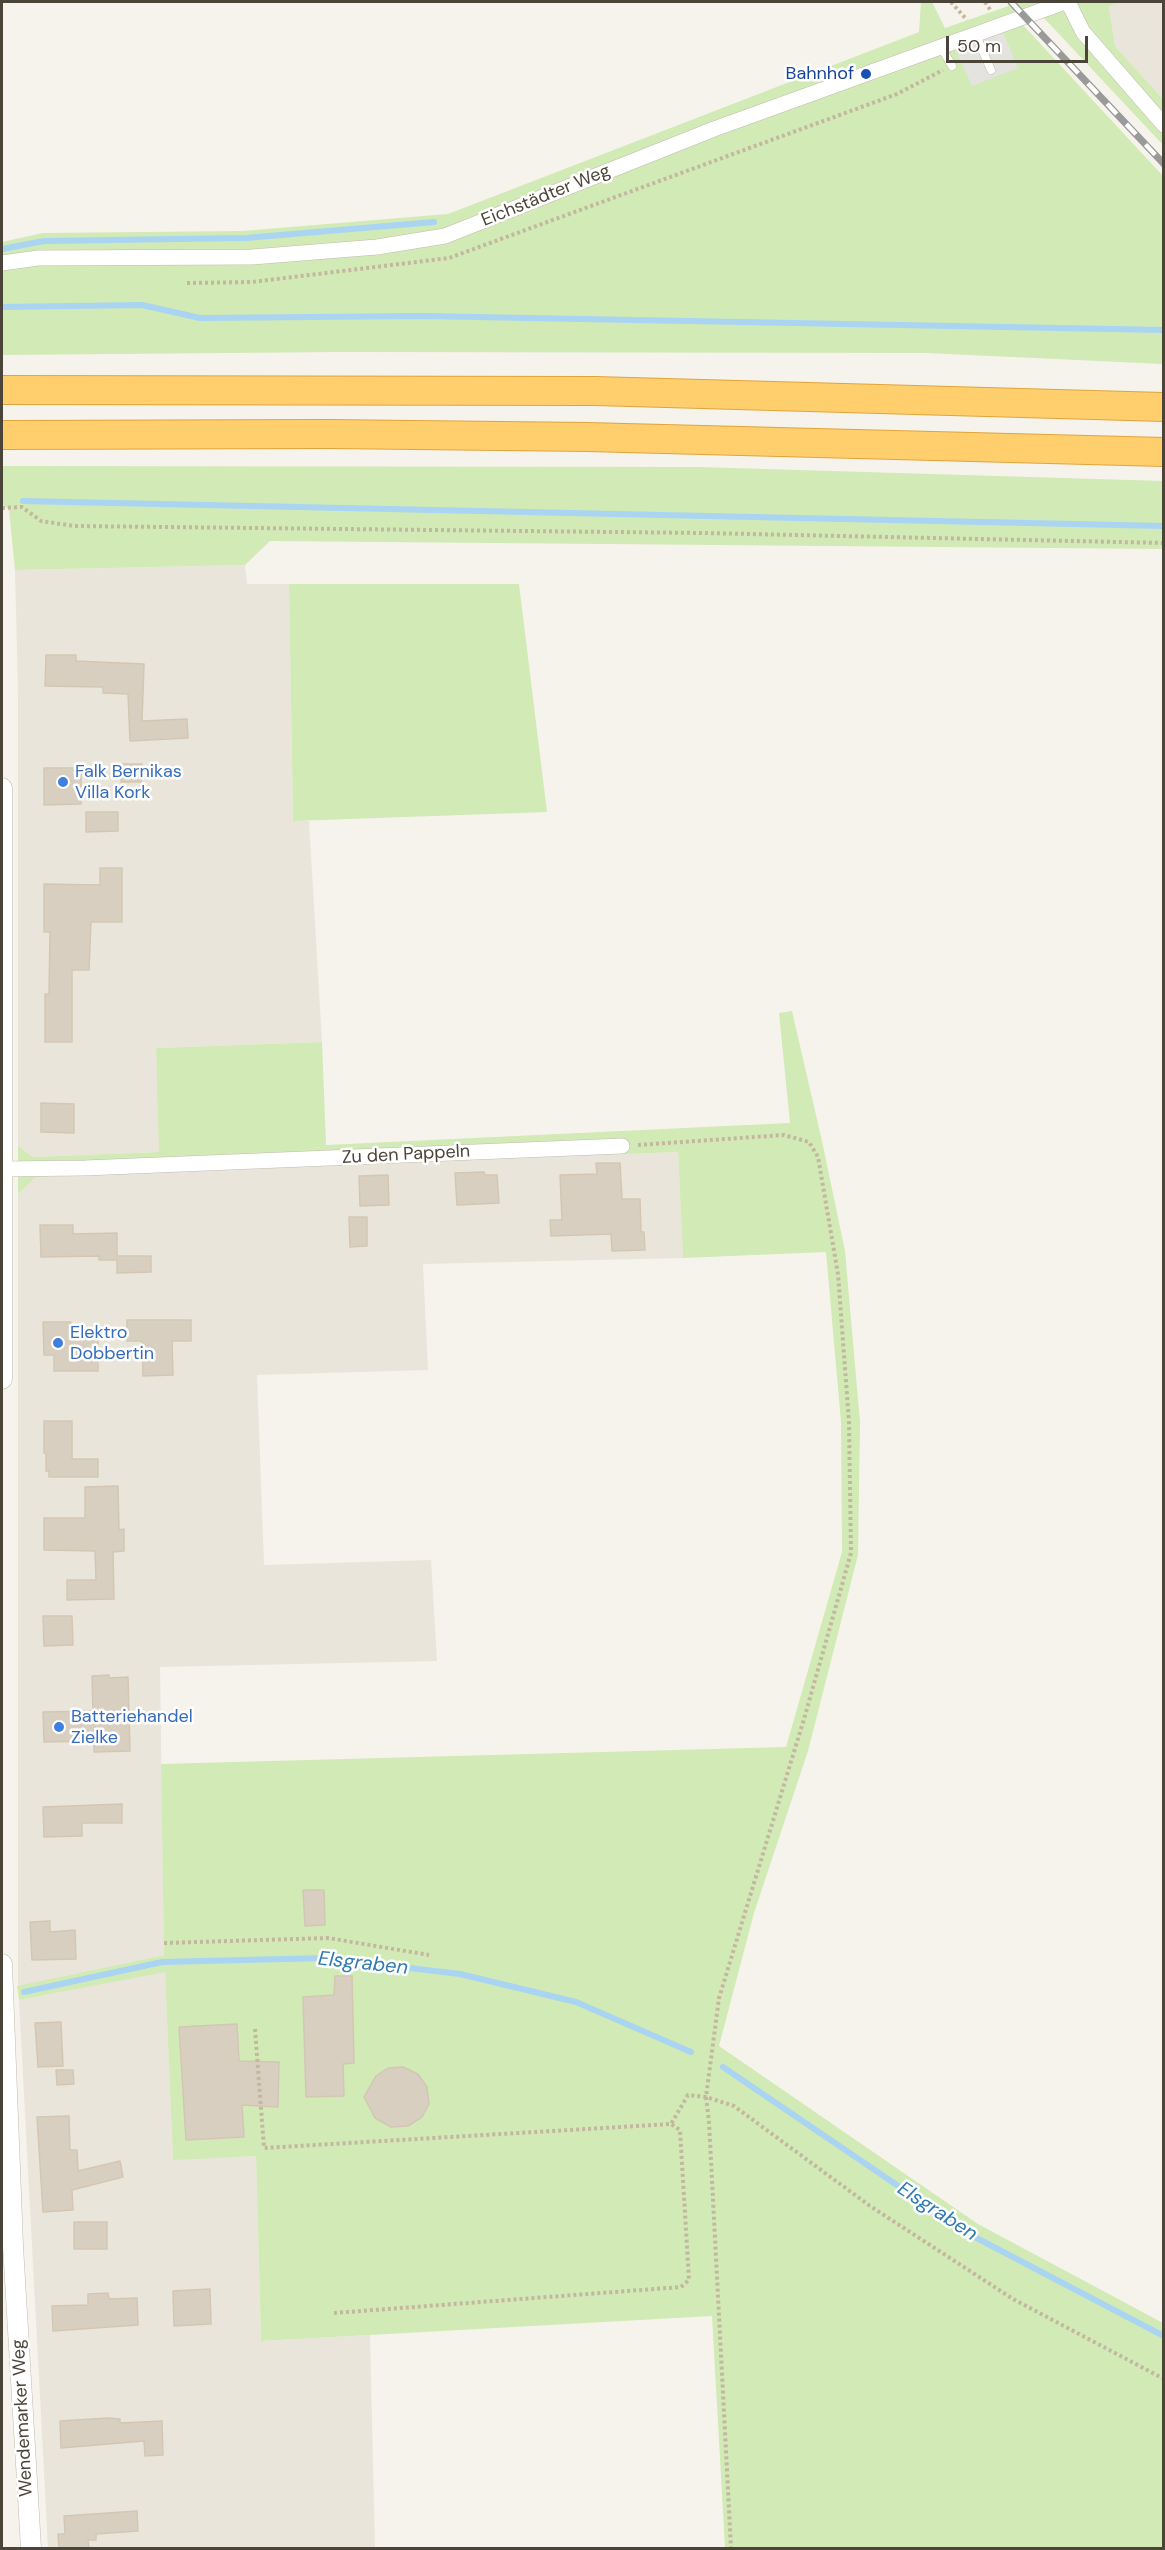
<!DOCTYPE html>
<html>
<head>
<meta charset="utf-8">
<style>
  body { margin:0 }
  #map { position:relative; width:1165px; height:2550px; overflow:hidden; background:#f6f3ec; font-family:"DM Sans",sans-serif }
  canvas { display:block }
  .frame { position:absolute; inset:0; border:3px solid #4b4439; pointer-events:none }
  .scale { position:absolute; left:946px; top:36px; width:142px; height:27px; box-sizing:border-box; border:3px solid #4b4439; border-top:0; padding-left:8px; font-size:18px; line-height:21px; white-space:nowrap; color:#4b4439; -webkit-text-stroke:4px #fff; paint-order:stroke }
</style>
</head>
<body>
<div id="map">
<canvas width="1165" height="2550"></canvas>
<div class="frame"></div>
<div class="scale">50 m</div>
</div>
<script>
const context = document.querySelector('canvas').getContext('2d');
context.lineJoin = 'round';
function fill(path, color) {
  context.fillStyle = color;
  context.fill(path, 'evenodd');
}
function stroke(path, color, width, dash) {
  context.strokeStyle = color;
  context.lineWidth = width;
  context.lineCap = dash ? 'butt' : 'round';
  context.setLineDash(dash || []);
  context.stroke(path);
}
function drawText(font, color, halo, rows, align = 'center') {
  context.font = font + ' "DM Sans",sans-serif';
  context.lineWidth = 5;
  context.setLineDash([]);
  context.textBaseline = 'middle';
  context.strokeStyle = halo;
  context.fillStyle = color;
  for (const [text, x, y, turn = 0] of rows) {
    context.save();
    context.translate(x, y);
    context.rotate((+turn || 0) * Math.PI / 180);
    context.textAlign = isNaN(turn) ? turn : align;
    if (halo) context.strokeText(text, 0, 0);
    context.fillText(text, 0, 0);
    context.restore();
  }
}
fill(new Path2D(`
  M1121,2H1163V99L1115,46L1109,6Z
  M245,565L247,584H289L293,820L309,821L322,1042L156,1048L160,1152L33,1157L18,1146V692L15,570Z
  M678,1152L683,1258L423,1264L428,1370L257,1375L264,1565L431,1560L437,1661L160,1667L164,1955L18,1986V1194L36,1177Z
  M165,1971L173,2159L256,2156L261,2341L370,2335L375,2548H48L19,2000Z`), '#eae5da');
fill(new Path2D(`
  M921,2H932L945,28L1020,2H1121L1109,6L1115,46L1163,99V145L1044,18L1023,25L1163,176V364L926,353L342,352L2,355V242L43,233L243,231L448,214L919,32Z
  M2,466L699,467L1163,481V549L270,541L245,565L15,570L9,510L2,503Z
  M289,584H519L547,812L293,821Z
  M792,1011L822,1141L845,1251L860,1422L858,1555L808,1751L754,1913L719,2046L978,2224L1163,2323V2548H725L712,2316L261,2341L256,2156L173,2160L165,1972L19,2000L17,1986L164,1955L161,1764L786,1747L842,1552L841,1422L826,1252L683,1258L678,1152L36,1177L18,1194V1146L33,1157L159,1152L156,1048L322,1042L326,1145L790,1123L779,1013Z`), '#d2eab5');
fill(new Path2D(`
  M1003,32L1018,68L972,86L956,51Z`), '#e5e3e0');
stroke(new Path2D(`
  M2,249L44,241L246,238L434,222
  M2,307L142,305L200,318L423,316L1164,330
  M23,501L1164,526
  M24,1992L162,1962L325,1958L460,1974L576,2002L691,2052
  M723,2067L969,2234L1164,2336`), '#a9d4f2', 6);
const building = new Path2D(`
  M46,655H76V661L144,664L142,721L187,719L188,738L130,741L128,694L103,693V687L45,686Z
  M121,764H142L141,782H121Z
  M44,768H81V804L44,805Z
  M86,812H118V831L86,832Z
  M100,868H122V922H91L89,970H72V1042H45V994H49L50,932H44V884L100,885Z
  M41,1103L74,1104V1133L41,1132Z
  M596,1163H620L622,1199H640L641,1232H644L645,1250L612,1251L611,1234L551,1236L550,1220H562L560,1175L597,1174Z
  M484,1172L485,1175H497L499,1203L457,1205L455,1173Z
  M388,1175L389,1205L360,1206L359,1176Z
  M349,1217H367V1246L350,1247Z
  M40,1225H73V1234L117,1233V1256H151V1272L117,1273V1260H99V1256L41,1257Z
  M127,1320H191V1341H172L173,1375L143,1376L142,1341H127Z
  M43,1322H71V1331H77L78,1339H98V1371H54V1355H44Z
  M44,1421H72V1459H98V1477H49V1471H46V1453H44Z
  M118,1486L119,1530L124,1529V1551L113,1552L114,1599L67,1600V1580H96L95,1551L44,1550V1518H85V1487Z
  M43,1616H72L73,1645L44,1646Z
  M109,1675V1678L128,1677L130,1751L94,1752V1741L44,1742L43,1712L93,1711L92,1676Z
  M122,1804V1823H82V1836L44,1837L43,1807Z
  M303,1890H324L325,1925L305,1926Z
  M50,1921V1932L75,1930L76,1959L32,1960L30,1922Z
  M335,1976H352L354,2063L343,2064L344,2096L306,2097L303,1997L334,1995Z
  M61,2022L63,2066L38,2067L35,2023Z
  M237,2024L239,2061L279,2062L278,2107L242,2105L244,2137L186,2140L179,2027Z
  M403,2067L418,2074L427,2087L429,2104L422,2117L408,2126L391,2127L375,2118L364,2097L376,2076L388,2068Z
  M56,2070H73L74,2084L57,2085Z
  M69,2116L70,2150H77L78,2171L120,2161L123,2177L72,2190L73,2210L43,2212L37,2117Z
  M74,2222H107V2249H74Z
  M210,2289L211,2324L174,2326L173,2291Z
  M108,2293L109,2299L137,2298L138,2325L53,2331L52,2306L88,2305V2294Z
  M108,2418L120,2419V2423L162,2421L163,2455L145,2456L144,2441L61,2448L60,2421Z
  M137,2511L138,2531L96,2534V2540H88L89,2548H59L58,2534H65L64,2516Z`);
fill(building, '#d8cfc1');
stroke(building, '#d3c7b4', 1.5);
const service = new Path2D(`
  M975,33L991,70
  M941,47L952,66`);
const minor = new Path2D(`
  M1068,2L1083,32L1164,125
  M2,263L38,258L252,257L377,247L445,236L714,129L1065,2
  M2,1169L85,1168L622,1146`);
const tertiary = new Path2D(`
  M2,788V1379
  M2,1964L13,2246L31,2548`);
const motorway = new Path2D(`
  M2,390L595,391L1164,407
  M2,435L329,434L587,437L1164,452`);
stroke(service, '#c2bbae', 9);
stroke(minor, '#c2bbae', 16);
stroke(tertiary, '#c2bbae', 21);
stroke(motorway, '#e0a43c', 30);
stroke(new Path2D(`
  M951,2L967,20
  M985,2L991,11
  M187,283L252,282L449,258L897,94L943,70
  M2,508L22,507L41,521L74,526L704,533L1164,543
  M638,1145L784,1135L809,1142L818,1157L838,1274L849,1422L851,1553L804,1719L719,1998L706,2097L709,2122L731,2548
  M164,1943L328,1938L429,1955
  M255,2029L264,2148L671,2124L688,2095L706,2097L734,2106L870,2206L1013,2299L1164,2379
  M334,2313L681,2287L689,2280L680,2130L671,2124`), '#c4b79f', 4, [3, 3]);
stroke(service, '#fff', 8);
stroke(minor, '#fff', 15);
stroke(tertiary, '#fff', 20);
stroke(motorway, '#ffcf6e', 28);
const rail = new Path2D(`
  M1011,2L1164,164`);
stroke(rail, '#9a9a9a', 7);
stroke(rail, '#fff', 4.5, [14]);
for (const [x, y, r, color] of [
  [866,74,6,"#1a4fb4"],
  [63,782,6,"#3f7fe0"],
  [58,1343,6,"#3f7fe0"],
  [59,1727,6,"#3f7fe0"]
]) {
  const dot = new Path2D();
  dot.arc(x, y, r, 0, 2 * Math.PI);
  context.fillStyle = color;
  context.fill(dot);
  stroke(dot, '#fff', 2);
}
drawText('18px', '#164399', '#fff', [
  ["Bahnhof",854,74]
], 'right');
drawText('18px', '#4b4439', '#fff', [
  ["Eichstädter Weg",546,196,-22],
  ["Zu den Pappeln",406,1155,-3],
  ["Wendemarker Weg",23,2418,-93]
]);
drawText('18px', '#366cbe', '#fff', [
  ["Falk Bernikas",75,772],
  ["Villa Kork",75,793],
  ["Elektro",70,1333],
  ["Dobbertin",70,1354],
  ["Batteriehandel",71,1717],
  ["Zielke",71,1738]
], 'left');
drawText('italic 20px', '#2e7ab2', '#fff', [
  ["Elsgraben",363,1964,6],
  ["Elsgraben",937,2212,33]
]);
</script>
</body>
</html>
